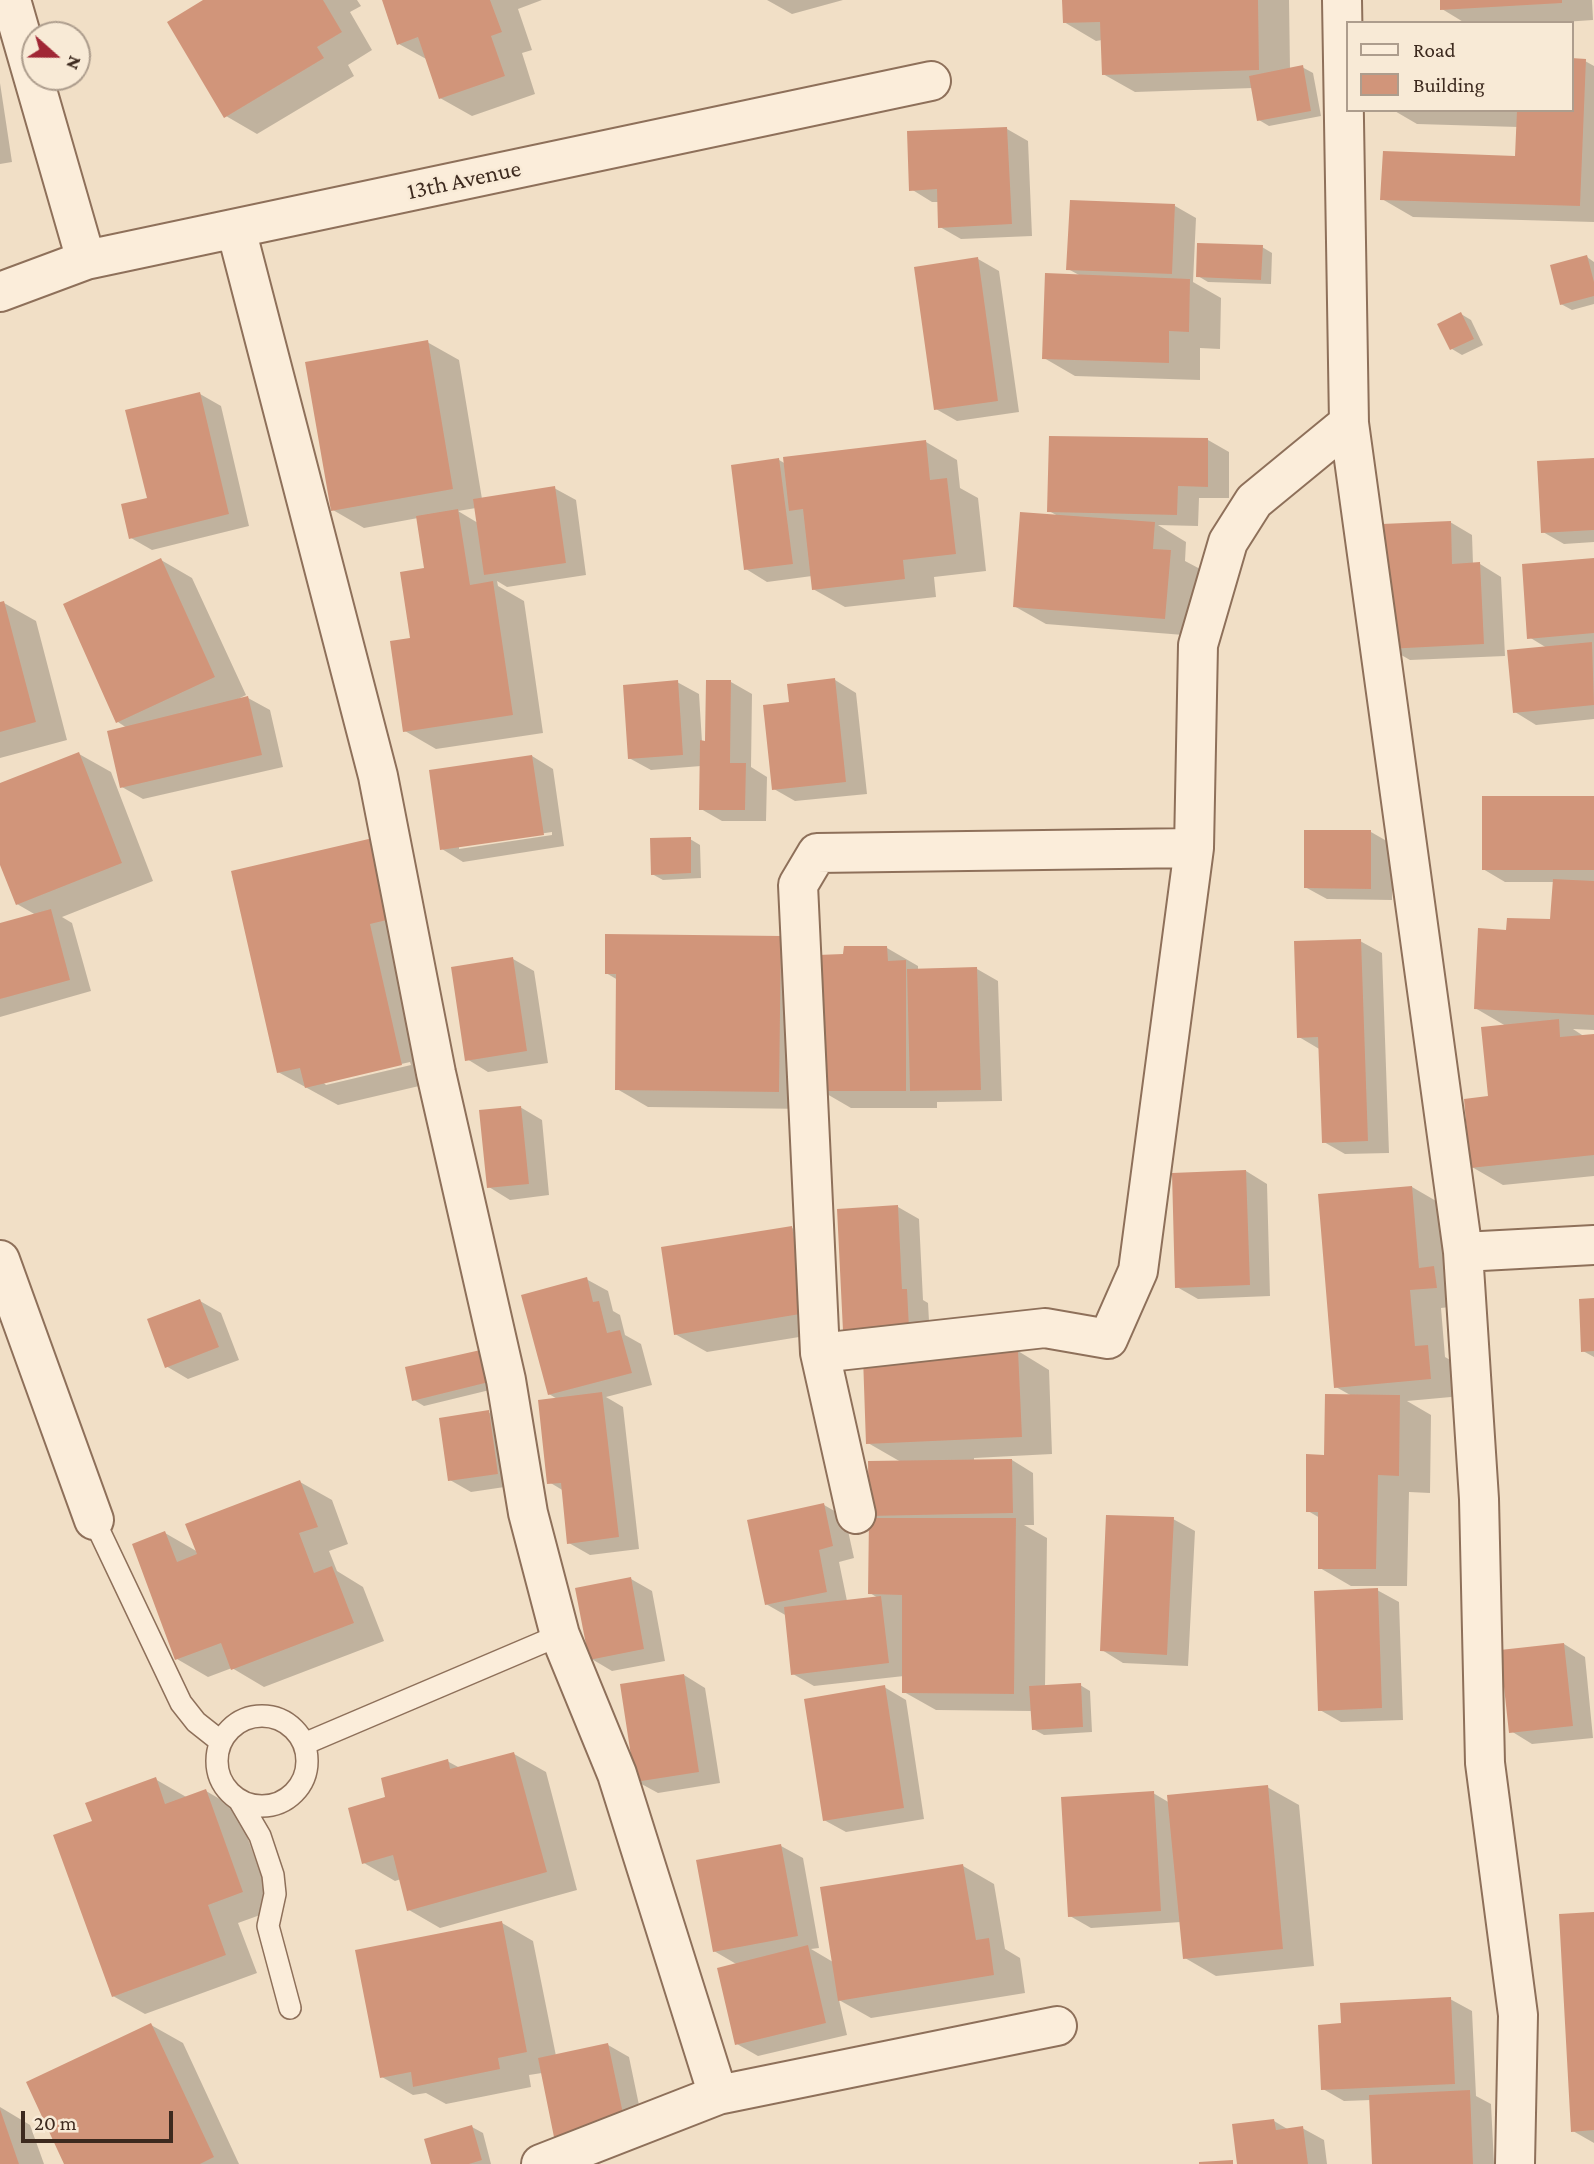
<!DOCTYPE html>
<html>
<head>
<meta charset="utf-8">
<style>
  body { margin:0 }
  #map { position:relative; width:1594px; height:2164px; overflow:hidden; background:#f1dfc6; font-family:"Crimson Pro",serif }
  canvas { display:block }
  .legend { position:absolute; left:1346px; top:21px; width:228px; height:91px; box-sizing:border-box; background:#f8ead6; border:2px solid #ad9d8d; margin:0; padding:9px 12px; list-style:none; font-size:21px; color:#3d2a1f }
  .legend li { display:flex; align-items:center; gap:14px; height:35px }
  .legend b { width:35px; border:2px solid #ad9d8d }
  .north { position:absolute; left:21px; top:21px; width:70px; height:70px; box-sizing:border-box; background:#f8ead6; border:2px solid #ad9d8d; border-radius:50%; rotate:111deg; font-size:19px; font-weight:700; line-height:28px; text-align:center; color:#3d2a1f }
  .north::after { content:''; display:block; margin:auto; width:24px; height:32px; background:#a02735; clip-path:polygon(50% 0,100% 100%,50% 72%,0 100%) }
  .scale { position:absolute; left:21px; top:2111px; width:152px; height:32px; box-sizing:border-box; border:4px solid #3d2a1f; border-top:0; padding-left:9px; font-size:21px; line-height:24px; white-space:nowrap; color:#3d2a1f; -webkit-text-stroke:5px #f8ead6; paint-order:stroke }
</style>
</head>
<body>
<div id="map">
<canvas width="1594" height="2164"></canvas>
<ul class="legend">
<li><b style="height:9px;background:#fbedda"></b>Road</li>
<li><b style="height:19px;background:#d1957a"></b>Building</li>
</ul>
<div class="north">N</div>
<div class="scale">20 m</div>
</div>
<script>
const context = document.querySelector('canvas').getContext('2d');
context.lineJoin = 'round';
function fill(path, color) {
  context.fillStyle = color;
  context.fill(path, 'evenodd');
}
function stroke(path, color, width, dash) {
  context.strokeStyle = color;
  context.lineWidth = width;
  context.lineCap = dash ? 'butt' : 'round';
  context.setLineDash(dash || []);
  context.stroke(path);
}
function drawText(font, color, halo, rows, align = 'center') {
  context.font = font + ' "Crimson Pro",serif';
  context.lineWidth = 5;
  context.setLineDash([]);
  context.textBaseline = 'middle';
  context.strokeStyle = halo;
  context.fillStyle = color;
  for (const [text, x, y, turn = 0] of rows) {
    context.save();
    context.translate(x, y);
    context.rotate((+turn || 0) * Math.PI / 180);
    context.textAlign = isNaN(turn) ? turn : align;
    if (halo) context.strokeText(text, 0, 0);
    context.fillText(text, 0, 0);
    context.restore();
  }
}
fill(new Path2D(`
  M206,0H357L361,6L350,12L372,50L348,65L354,76L257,134L226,116Z
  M384,0H542L518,9L532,50L522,53L535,94L472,116L440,98L428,60L399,44Z
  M767,0H843L792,14Z
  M1064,0H1289L1290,69L1302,67L1313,73L1321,116L1269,126L1259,120L1253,88L1135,92L1103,74L1102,40L1096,41L1064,22Z
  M1441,0H1592L1593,20L1549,23H1465L1442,9Z
  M1585,61L1594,66V222L1413,217L1382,199L1517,157L1518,127L1417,124L1393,110H1571Z
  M0,83L12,162L0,164Z
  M1007,129L1028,141L1032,236L961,239L940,227L939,202H932L911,189Z
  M1175,206L1196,218L1193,282L1221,298L1220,349L1200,348V380L1075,376L1044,358L1081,276L1068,269Z
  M1262,247L1272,253L1271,284L1208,282L1198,276Z
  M1587,257L1594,262V304L1572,310L1561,304Z
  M978,259L999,271L1019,412L957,421L936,409Z
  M1461,314L1471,320L1483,345L1462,355L1452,349Z
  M427,342L459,360L482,499L554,488L576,500L586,575L507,587L497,581L498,586L524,601L543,733L436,749L405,731L412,639L426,570L418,518L364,528L333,510ZM476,508L478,523L458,511Z
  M200,394L221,406L249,526L152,550L131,538Z
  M1208,440L1229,452V498H1199L1198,526L1158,525L1186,542L1185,561L1202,570L1196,636L1046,624L1014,606L1058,516L1049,511Z
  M926,442L957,460L960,488L978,498L986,571L934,577L936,597L845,607L813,589L812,576L767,582L746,569L779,460L786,464Z
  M1594,459V542L1564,544L1543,532Z
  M1450,522L1472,535L1473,564H1480L1501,577L1505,656L1410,660L1389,648Z
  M161,560L192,578L246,695L238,699L248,698L270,710L283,767L143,799L122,787L127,728L118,722Z
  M1594,560V719L1536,725L1515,712L1547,648L1529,637Z
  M4,603L36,621L67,740L0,758V604Z
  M835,680L856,693L867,794L795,801L774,789L791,704Z
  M677,682L699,694L702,742H707L731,682L752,694L751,767L767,777L766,821H722L701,809V766L651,770L629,758Z
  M79,754L111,772L153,881L62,917L72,923L91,991L0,1017V925L36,915L17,904L0,860V785Z
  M532,756L553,769L564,846L463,862L442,849ZM552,832V835L459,849V846Z
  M1594,798V1030L1573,1029L1585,1037L1594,1036V1176L1503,1185L1472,1167L1506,1026L1475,1008L1508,931L1552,921L1554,882H1505L1483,869Z
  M1371,832L1392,844V900L1327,899L1305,887Z
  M690,839L700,845L701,878L663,880L652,874Z
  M372,840L432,1083L338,1105L278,1072ZM410,1062L411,1065L326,1085L323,1082Z
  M780,938L812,956L810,1109L648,1107L617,1089L618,980L606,973Z
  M1360,941L1382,953L1389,1153L1345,1154L1324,1142L1321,1050L1299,1037Z
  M887,948L918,966V970L977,969L998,981L1002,1101L937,1102V1108H851L820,1090L845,956Z
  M513,959L534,971L548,1063L488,1072L467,1059Z
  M520,1107L542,1120L549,1195L510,1200L489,1187Z
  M1246,1171L1267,1184L1270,1296L1198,1299L1177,1287Z
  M1412,1187L1443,1205L1468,1305L1441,1308L1445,1357L1459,1365L1462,1396L1407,1401L1431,1415L1430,1493L1409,1492L1407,1586H1351L1320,1568V1518L1308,1511L1326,1456L1352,1396L1336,1387Z
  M898,1207L919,1219L923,1300L928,1303L930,1339L866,1343Z
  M792,1228L823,1246L836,1331L707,1352L675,1334Z
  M586,1279L608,1291L613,1311L620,1315L625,1335L641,1344L652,1385L606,1397L623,1407L639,1549L590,1555L569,1543L564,1491L549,1482L559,1400L549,1394Z
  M1594,1300V1357L1583,1351Z
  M200,1301L221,1313L239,1360L188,1379L166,1366Z
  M485,1350L502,1387L424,1406L414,1400Z
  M1018,1351L1049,1370L1052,1454L974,1458V1461L1012,1460L1033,1473L1034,1525H1024L1047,1538L1045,1687L1080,1685L1090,1691L1092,1732L1044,1735L1033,1729L1032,1711L936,1710L904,1692V1676L814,1686L793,1674L787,1616L766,1604L824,1505L845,1517L854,1558L839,1562L847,1601L878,1598L870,1593L878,1519L870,1515L901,1462L868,1443Z
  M488,1412L510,1425L518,1485L471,1492L450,1480Z
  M300,1482L332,1500L348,1544L329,1551L337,1571L363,1587L384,1641L264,1687L232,1668L208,1677L177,1659L165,1533L198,1552Z
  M1173,1519L1195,1531L1188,1666L1123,1663L1102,1650Z
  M631,1579L652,1591L665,1661L612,1671L590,1658Z
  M1377,1590L1399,1602L1403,1720L1341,1722L1320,1710Z
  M1564,1644L1585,1657L1593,1738L1532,1744L1511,1731Z
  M684,1675L705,1688L720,1783L658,1793L636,1781Z
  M884,1687L906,1700L924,1819L846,1832L824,1820Z
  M514,1754L546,1772L577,1890L440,1928L409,1910L401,1879L395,1881L364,1863L388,1798L447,1761L460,1768Z
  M155,1779L188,1798L206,1791L237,1809L274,1910L238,1923L257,1973L145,2014L113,1996L94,1822Z
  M1267,1787L1299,1805L1314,1966L1216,1976L1185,1958L1181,1922L1091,1928L1070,1916L1153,1793L1170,1803Z
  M781,1846L803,1858L819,1948L811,1949L833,1962L963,1866L994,1884L1005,1949L1020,1958L1025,1993L871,2018L839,2000L847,2035L758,2056L737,2044L738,1965L714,1951Z
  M1594,1914V2143L1573,2131Z
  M502,1923L533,1941L556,2056L608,2045L629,2057L645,2134L577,2148L556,2136L542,2073L529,2075L531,2087L446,2104L426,2093L413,2095L382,2077Z
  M1450,1999L1472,2011L1476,2096L1491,2104L1494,2164H1374L1371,2100L1344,2101L1323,2089L1343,2025Z
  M151,2025L183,2043L239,2164H66Z
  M0,2107L30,2125L44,2164H0Z
  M1274,2121L1289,2130L1302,2128L1324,2140L1327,2164H1239Z
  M472,2127L483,2133L491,2164H433Z`), '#0003');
fill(new Path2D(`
  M203,0H323L342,32L317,47L324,58L224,118L167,22Z
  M382,0H490L502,32L491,36L505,76L439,99L418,37L397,45Z
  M1062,0H1258L1259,70L1102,75L1100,22L1063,23Z
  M1440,0H1562V3L1440,10Z
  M1571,58L1586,59L1580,206L1380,200L1383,151L1515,156L1517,110H1571Z
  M1303,65L1311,111L1257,121L1249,76Z
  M1007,127L1012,224L938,228L937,189L909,191L907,131Z
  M1070,200L1175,204L1172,274L1066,270Z
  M1197,243L1263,245L1261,280L1196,277Z
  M1587,255L1594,282V296L1560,305L1550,265Z
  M978,257L998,401L934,410L914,267Z
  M1045,273L1190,279L1189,332L1169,331V363L1042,359Z
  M1461,312L1474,339L1450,350L1437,324Z
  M428,340L453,489L331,511L305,362Z
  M200,392L229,514L129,539L121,504L147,498L125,410Z
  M1049,436L1208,438V487L1178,486L1177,515L1047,512Z
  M926,440L930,480L947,478L956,554L903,560L905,579L812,590L803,509L789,511L783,457Z
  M779,458L793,564L744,570L731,465Z
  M1594,458V530L1541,533L1537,461Z
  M555,486L566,563L484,575L473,499Z
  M458,509L470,585L493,581L513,715L403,732L390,641L410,638L400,572L424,568L416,516Z
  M1020,512L1155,522L1153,549L1171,550L1165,619L1013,607Z
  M1451,521L1452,564L1480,562L1484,644L1387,649L1382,524Z
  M161,558L215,677L116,723L63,604Z
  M1594,558V633L1527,639L1522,564Z
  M4,601L36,722L0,732V602Z
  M1592,642L1594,705L1513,713L1507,650Z
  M835,678L846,782L772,790L763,705L789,702L787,684Z
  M678,680L683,755L628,759L623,685Z
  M706,680H731L730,763H746L745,810H699L700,740L705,741Z
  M248,696L262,755L120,788L107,731Z
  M79,752L122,863L16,905L0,865V783Z
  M532,755L544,835L440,850L429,770Z
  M1482,796H1594V870H1482Z
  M1304,830H1371V889L1304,888Z
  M691,837V873L651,875L650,838Z
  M373,838L391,919L370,924L402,1065L305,1088L300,1068L277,1073L231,871Z
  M1553,879L1594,881V1015L1474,1009L1478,928L1506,930L1507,918L1550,919Z
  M51,909L70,980L0,999V923Z
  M605,934L781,936L779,1092L615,1090L616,974H605Z
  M1361,939L1368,1141L1322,1143L1318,1037L1297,1038L1294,941Z
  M844,946H887L888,961L906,960V1091H818V955L843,954Z
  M513,957L527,1051L465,1061L451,967Z
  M977,967L981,1090L910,1091L907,969Z
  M1559,1019L1560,1037L1594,1034V1155L1470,1168L1464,1099L1488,1096L1481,1027Z
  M521,1106L529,1184L487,1188L479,1110Z
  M1246,1170L1250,1285L1175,1288L1172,1173Z
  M1412,1186L1419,1268L1434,1266L1437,1288L1410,1290L1415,1346L1428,1345L1431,1379L1334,1388L1318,1194Z
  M898,1205L902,1289H907L909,1328L843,1331L837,1209Z
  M792,1226L806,1313L674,1335L661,1247Z
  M587,1277L593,1302L599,1301L607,1333L620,1330L632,1373L548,1395L521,1295Z
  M1594,1298V1351L1581,1352L1579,1299Z
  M200,1299L219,1347L165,1368L147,1319Z
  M485,1349L493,1381L412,1401L405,1367Z
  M1018,1350L1022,1437L866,1444L863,1357Z
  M602,1392L619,1537L567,1544L561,1483L547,1484L538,1400Z
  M1325,1394L1400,1395L1399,1476L1378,1475L1376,1569H1318V1512H1306V1454L1324,1455Z
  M489,1410L498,1474L448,1481L439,1418Z
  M1012,1459L1013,1513L869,1516L868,1461Z
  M300,1480L318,1527L299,1533L314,1573L332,1566L354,1623L231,1670L221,1643L175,1660L132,1544L165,1531L177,1562L197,1554L185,1524Z
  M824,1503L833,1546L819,1550L827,1592L765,1605L747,1520Z
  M1106,1515L1174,1517L1167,1655L1100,1651Z
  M869,1518H1016L1014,1694L902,1693V1595L868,1594Z
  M631,1577L644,1649L589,1660L575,1588Z
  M1378,1588L1382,1708L1318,1711L1314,1591Z
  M881,1596L889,1663L791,1675L784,1607Z
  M1564,1643L1573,1726L1509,1733L1500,1650Z
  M684,1674L699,1772L635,1782L620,1684Z
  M1081,1683L1083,1727L1032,1730L1029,1686Z
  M885,1685L904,1808L823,1821L804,1699Z
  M514,1752L547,1872L407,1911L393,1855L362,1864L348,1808L385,1797L381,1778L448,1759L450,1769Z
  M156,1777L165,1804L206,1789L243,1892L208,1905L226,1955L112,1997L53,1835L92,1821L85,1803Z
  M1268,1785L1283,1949L1183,1959L1167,1795Z
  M1154,1791L1161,1911L1068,1917L1061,1797Z
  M781,1844L798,1936L713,1952L696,1860Z
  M963,1864L976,1940L989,1938L994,1975L838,2001L820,1887Z
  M1594,1912V2130L1571,2132L1559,1914Z
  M502,1921L527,2052L498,2058L500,2069L413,2087L411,2072L380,2078L355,1950Z
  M808,1945L826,2023L735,2045L717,1968Z
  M1451,1997L1455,2084L1321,2090L1318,2025L1341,2023L1340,2003Z
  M151,2023L214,2157L200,2164H64L26,2082Z
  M608,2043L625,2123L554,2137L538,2058Z
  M1470,2090L1473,2164H1372L1369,2095Z
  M0,2109L19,2164H0Z
  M1274,2119L1276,2130L1303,2126L1308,2164H1237L1232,2124Z
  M472,2125L482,2160L469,2164H431L424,2139Z
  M1233,2160V2164H1199V2162Z`), '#d1957a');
const service = new Path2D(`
  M94,1520L181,1703L196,1722L220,1741
  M217 1761a45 45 0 1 1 90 0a45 45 0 1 1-90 0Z
  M304,1744L560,1635
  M239,1800L260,1836L273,1875L275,1894L268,1926L290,2008`);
const minor = new Path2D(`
  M11,0L86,260
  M1342,0L1349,423L1463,1252L1479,1499L1485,1763L1518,2015L1515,2164
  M236,229L378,776L436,1073L506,1380L528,1513L560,1635L617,1774L718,2095
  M0,292L86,260L931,81
  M1463,1252L1594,1245
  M0,1260L94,1520
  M820,1353L1045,1328L1108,1339L1138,1271L1194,848L1198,645L1228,542L1254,501L1349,423
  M856,1514L820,1353L798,885L817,853L1194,848
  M541,2164L718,2095L1057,2026`);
stroke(service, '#8e705a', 24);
stroke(minor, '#8e705a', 42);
stroke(service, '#fbedda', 21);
stroke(minor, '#fbedda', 38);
drawText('24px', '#3d2a1f', '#f8ead6', [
  ["13th Avenue",464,180,-12]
]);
</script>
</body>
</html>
